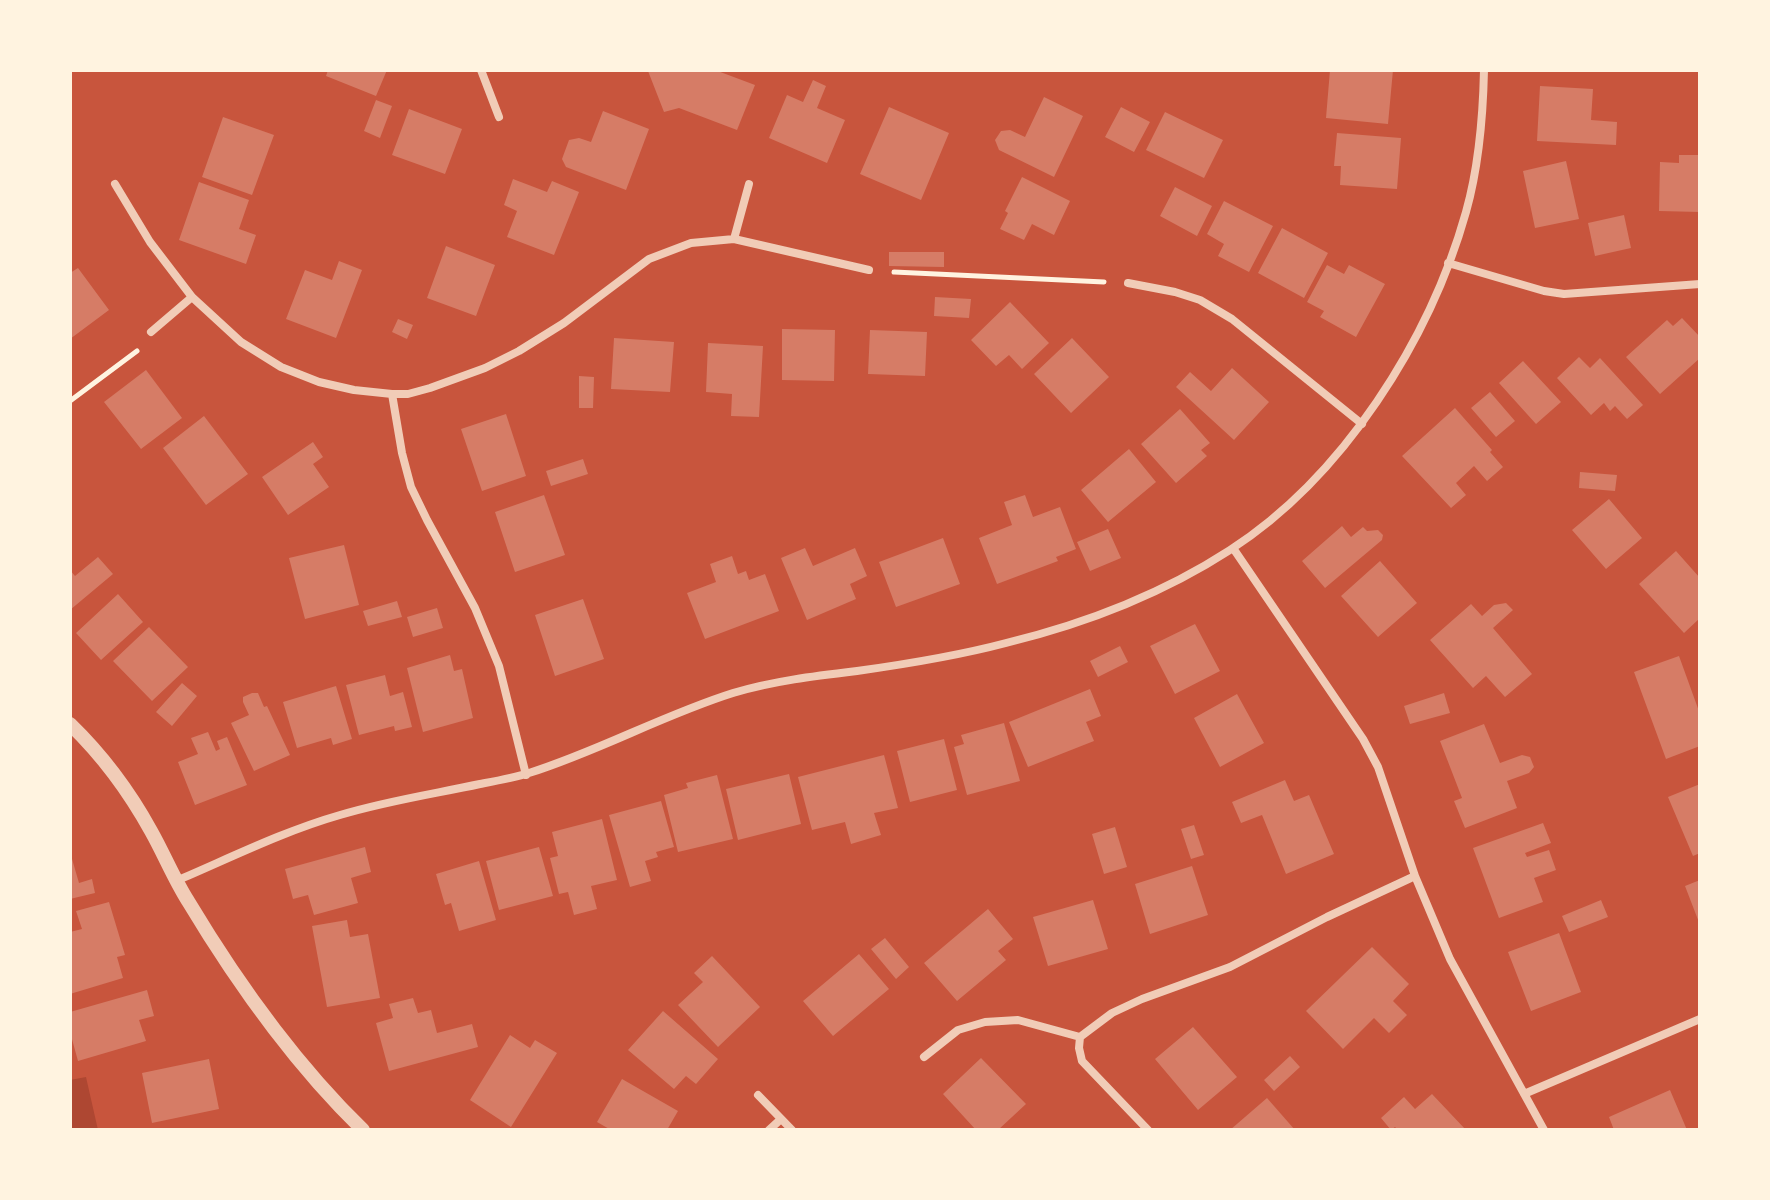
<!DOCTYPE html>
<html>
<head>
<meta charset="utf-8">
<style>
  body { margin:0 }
  #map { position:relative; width:1770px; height:1200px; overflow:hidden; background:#c8553d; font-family:Quicksand,sans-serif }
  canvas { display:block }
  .frame { position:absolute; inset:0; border:72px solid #fff3e0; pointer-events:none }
</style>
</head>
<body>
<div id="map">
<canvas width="1770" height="1200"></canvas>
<div class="frame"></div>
</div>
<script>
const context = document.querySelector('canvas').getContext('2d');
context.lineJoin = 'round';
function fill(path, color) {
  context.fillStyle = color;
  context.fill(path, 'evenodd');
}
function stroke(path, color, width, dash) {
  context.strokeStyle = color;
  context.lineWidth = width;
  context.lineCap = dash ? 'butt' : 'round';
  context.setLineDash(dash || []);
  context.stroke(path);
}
fill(new Path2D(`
  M86,1077L98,1130H70V1080Z`), '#ae4732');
fill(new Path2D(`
  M328,70H387L376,96L326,76Z
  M651,70H715L755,85L737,130L679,108L664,112L648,71Z
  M1330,70H1393L1388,124L1326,118Z
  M813,80L826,86L817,108L845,120L827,163L769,138L787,95L803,102Z
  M1540,86L1593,89L1591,120L1617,122L1616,145L1537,141Z
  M1044,97L1083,116L1054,177L999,150L995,140L1001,131L1010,130L1025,137Z
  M376,100L392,106L380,138L364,131Z
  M889,107L949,133L921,200L860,174Z
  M1121,107L1150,122L1134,152L1105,137Z
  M409,109L462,129L445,174L392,155Z
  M603,111L649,129L626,190L566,167L562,159L569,140L579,138L591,142Z
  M1165,112L1223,140L1204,178L1146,150Z
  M223,117L274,135L252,195L202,177Z
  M1337,133L1401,138L1397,189L1340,185L1341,166H1334Z
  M1679,155H1700V212L1659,211L1660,162L1679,163Z
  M1566,161L1579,219L1535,228L1523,171Z
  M1022,177L1070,201L1054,235L1032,224L1024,240L1000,229L1008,213L1005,211Z
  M513,179L547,192L552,181L579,192L554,255L507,237L517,211L504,205Z
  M199,182L249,200L239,229L256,235L246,264L179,240Z
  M1175,187L1212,206L1197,236L1160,216Z
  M1224,201L1273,226L1249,272L1218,256L1224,244L1207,234Z
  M1624,215L1631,248L1595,256L1588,223Z
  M1282,228L1328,253L1304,298L1258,273Z
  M446,246L495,265L476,316L427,298Z
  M889,252H944V267L889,266Z
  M339,261L362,270L336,338L286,319L305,270L332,280Z
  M1327,265L1344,274L1349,265L1385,284L1356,337L1320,317L1324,311L1307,302Z
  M78,268L109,310L70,339V273Z
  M935,297L971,299L969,318L934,316Z
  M1010,302L1049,343L1022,369L1009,355L996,366L971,340Z
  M1682,318L1700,337V352L1698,354L1700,358L1660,394L1626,357L1667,320L1673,326Z
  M398,319L413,325L407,339L392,332Z
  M782,329L835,330L834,381L782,380Z
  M870,330L927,332L925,376L868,374Z
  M614,338L674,342L670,392L611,389Z
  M1072,338L1109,377L1071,413L1034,374Z
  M708,343L763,346L759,417L731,416L732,394L706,392Z
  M1579,357L1590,368L1600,358L1643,405L1627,419L1615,406L1610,411L1604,403L1591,415L1557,378Z
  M1523,361L1561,402L1536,424L1499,383Z
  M1232,368L1269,402L1234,440L1176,387L1190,372L1211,391Z
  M146,370L182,418L141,449L104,402Z
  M579,376L594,377L593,408H579Z
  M1490,392L1515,421L1496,437L1471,408Z
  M1455,408L1492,450L1490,452L1503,467L1487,481L1474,466L1456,483L1466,495L1451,508L1402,456Z
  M1180,409L1210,443L1201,450L1207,456L1176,483L1141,444Z
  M506,414L526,476L482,491L461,429Z
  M204,416L248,474L206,505L163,448Z
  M313,442L323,457L313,464L329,487L288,515L262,477Z
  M1129,449L1156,482L1108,522L1081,490Z
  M583,459L588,474L551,486L546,471Z
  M1580,472L1617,475L1615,491L1579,488Z
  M544,495L565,555L515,572L495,512Z
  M1025,495L1033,517L1060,507L1076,549L1056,557L1058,561L997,584L979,538L1012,525L1004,502Z
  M1609,499L1642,538L1606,569L1572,530Z
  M1342,526L1351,537L1363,527L1367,531L1378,530L1383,535L1382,540L1325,588L1302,561Z
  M1108,529L1121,558L1090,571L1077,542Z
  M943,538L960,584L896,607L879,562Z
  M344,545L359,605L305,619L289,558Z
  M805,548L813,566L855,548L867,576L850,584L856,599L807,620L781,558Z
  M1676,551L1700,578V618L1684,633L1639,584Z
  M732,556L738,574L746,571L749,580L765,574L779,611L705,639L687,593L716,582L710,564Z
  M98,557L113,574L70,610V570L75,576Z
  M1380,561L1417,603L1378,637L1341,596Z
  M118,594L143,622L101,660L76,633Z
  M583,599L604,659L555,676L535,615Z
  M397,601L402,617L368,626L363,611Z
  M1506,603L1513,610L1493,628L1532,674L1505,697L1486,676L1473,688L1430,640L1471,604L1482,616L1494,605Z
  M437,608L443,628L413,637L407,617Z
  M1195,624L1220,671L1175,694L1150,646Z
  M149,627L188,667L152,701L113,661Z
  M1120,646L1128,662L1098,677L1090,661Z
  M450,655L454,671L462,669L473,718L423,732L407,668Z
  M1679,656L1700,714V746L1666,759L1634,672Z
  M385,675L390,696L403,692L412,727L395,731L394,726L359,735L346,685Z
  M182,683L197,696L172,726L156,712Z
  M336,686L352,739L333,745L331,738L297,748L283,702Z
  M1090,689L1101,716L1086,722L1094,741L1028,767L1009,722Z
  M252,693H258L264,707L267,706L290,755L254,771L231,723L249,715L243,702V697Z
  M1444,693L1450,713L1410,724L1404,706Z
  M1237,694L1264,743L1220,767L1194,718Z
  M1004,723L1020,781L967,795L954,747L964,744L961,735Z
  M1484,724L1500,763L1522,755L1530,757L1534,767L1529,773L1507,781L1517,808L1465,828L1454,801L1462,798L1440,741Z
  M208,732L216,751L220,749L217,741L227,737L247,785L195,805L178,762L198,754L191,738Z
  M944,739L957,790L910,802L897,751Z
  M884,755L898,808L874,813L881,835L851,844L845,822L812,830L798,777Z
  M789,774L801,824L738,840L726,789Z
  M717,775L733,839L678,852L664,795L688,788L686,783Z
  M1285,780L1294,801L1309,795L1334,854L1286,874L1262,815L1241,823L1232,802Z
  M1700,784V853L1693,856L1668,797Z
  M661,801L674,847L656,852L658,857L645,861L651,881L630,887L609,815Z
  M602,819L617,880L591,886L597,909L574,915L568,892L559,894L550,858L558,856L552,832Z
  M1543,823L1551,843L1525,853L1527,857L1549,850L1556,870L1534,878L1543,902L1499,918L1473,848Z
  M1194,825L1204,855L1191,859L1181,829Z
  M1115,827L1127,867L1104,874L1092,834Z
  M365,847L371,872L351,878L358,903L314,915L308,895L293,899L285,869Z
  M539,847L553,896L499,910L486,861Z
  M70,852L79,883L92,879L95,893L70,899Z
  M479,861L496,920L459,931L451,903L445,905L436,874Z
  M1192,866L1208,915L1150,934L1135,884Z
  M1700,880V925L1685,886Z
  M1093,900L1108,949L1048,966L1033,917Z
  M1601,900L1608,917L1569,932L1562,916Z
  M109,902L125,955L117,957L123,978L70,994V932L82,929L76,911Z
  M988,909L1013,939L998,951L1006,960L957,1001L924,963Z
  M347,920L350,937L368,934L380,998L327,1007L312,926Z
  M1559,933L1581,992L1531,1011L1508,952Z
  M885,938L909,967L896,979L871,949Z
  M1372,947L1409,984L1393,1001L1407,1015L1389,1033L1374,1018L1343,1049L1306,1011Z
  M859,954L889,989L833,1036L803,1001Z
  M712,956L760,1007L718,1047L678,1005L703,982L694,973Z
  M147,990L154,1016L139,1020L146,1041L78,1061L70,1032V1012Z
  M413,998L418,1013L431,1010L437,1033L472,1024L478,1047L389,1071L376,1023L393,1018L389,1004Z
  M663,1011L718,1059L696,1084L686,1076L674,1089L628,1050Z
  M1193,1027L1237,1077L1198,1110L1155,1059Z
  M510,1035L530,1048L535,1040L557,1053L511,1127L470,1100Z
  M1290,1056L1300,1067L1274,1091L1264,1080Z
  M981,1058L1026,1104L998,1130H976L943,1094Z
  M209,1059L219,1109L152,1123L142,1073Z
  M622,1079L678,1111L667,1130H611L597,1122Z
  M1670,1090L1687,1130H1614L1609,1117Z
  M1432,1094L1466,1130H1398L1395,1127L1391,1130L1381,1118L1404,1097L1415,1109Z
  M1267,1098L1295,1130H1230Z`), '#d67c66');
stroke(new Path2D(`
  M894,272L1104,282
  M70,401L137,351`), '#fff3e0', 5);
stroke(new Path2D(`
  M481,70L499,117
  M115,184L150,242L192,297L241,342L281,367L319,382L354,390L392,394H408L430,388L485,368L519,351L564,323L649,259L691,243L734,239L869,270
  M734,239L749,184
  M1448,263L1544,291L1564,294L1700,284
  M1128,283L1175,292L1200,300L1232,319L1362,424
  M151,332L192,297
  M392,394L402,453L411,487L427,520L475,608L499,666L526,775
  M1233,548L1363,739L1378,767L1415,876L1450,959L1544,1130
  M176,881C230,858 284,831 340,815C386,801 433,794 480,784C496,781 513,778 529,773C599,751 663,715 733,693C773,681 815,676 857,671C907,664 957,656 1006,643C1084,624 1162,594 1230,550C1343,477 1430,340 1466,212C1479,166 1483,117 1484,70
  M924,1057L958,1030L985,1022L1018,1020L1080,1037
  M1524,1094L1700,1019
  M758,1095L792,1130
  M769,1130L781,1119
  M1148,1130L1082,1061L1079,1048L1080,1037L1112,1013L1142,999L1230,967L1327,917L1415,876`), '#f1ccb7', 8);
stroke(new Path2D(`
  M70,724C102,755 129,791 151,831C164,854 174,879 188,901C236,981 296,1065 363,1130`), '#f1ccb7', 14);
</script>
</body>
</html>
